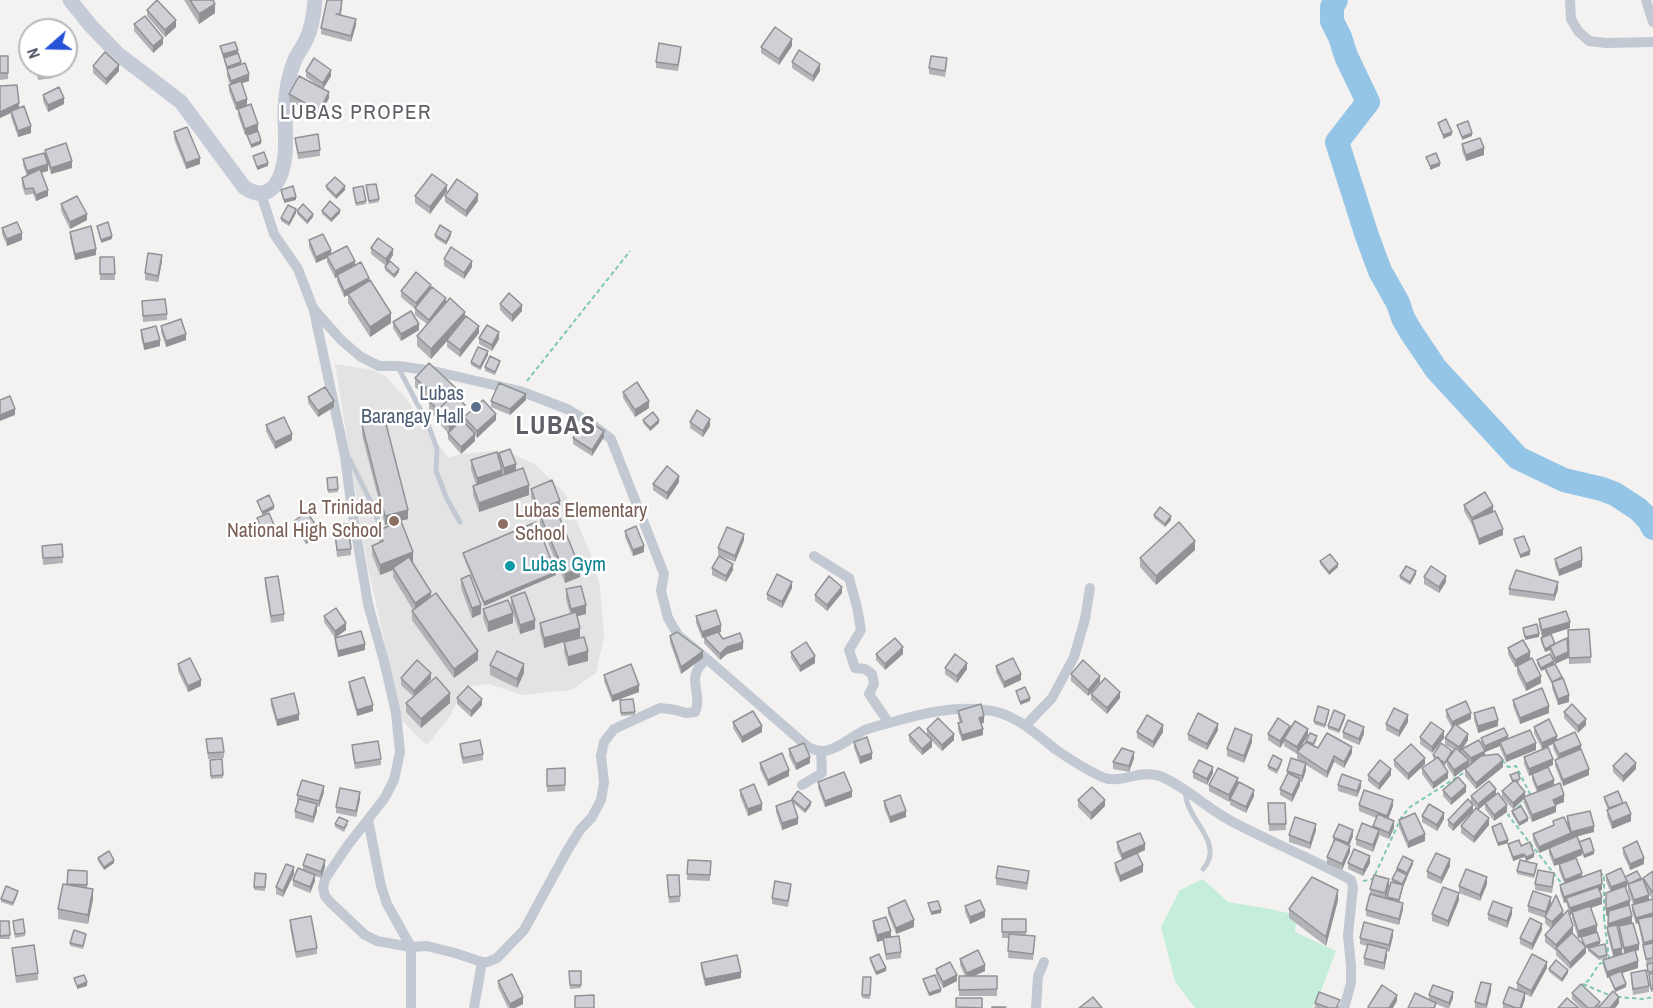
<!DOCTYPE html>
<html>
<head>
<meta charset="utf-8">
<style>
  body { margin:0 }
  #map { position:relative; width:1653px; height:1008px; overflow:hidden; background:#f3f2f1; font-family:"Archivo Narrow",sans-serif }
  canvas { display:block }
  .north { position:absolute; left:18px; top:18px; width:60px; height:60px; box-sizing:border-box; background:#fff; border:2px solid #b7b9bf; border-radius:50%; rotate:250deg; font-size:16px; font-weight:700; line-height:24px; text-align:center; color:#4a515e }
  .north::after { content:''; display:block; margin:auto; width:21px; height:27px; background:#2651d9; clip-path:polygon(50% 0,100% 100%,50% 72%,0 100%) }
</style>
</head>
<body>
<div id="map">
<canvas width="1653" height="1008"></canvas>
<div class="north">N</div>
</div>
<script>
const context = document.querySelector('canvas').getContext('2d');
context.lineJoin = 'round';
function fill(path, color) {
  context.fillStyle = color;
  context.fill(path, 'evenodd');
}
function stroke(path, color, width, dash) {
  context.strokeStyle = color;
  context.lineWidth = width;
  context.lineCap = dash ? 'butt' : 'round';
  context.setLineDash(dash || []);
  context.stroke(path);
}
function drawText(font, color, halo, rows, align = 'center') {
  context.font = font + ' "Archivo Narrow",sans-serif';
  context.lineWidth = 5;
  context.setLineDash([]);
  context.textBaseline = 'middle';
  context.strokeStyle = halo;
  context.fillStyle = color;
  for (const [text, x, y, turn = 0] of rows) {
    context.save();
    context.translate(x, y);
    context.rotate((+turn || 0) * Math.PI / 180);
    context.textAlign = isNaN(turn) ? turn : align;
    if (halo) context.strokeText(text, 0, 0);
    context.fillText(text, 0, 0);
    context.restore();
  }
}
fill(new Path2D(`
  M335,364L373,370L385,376L404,396L448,458L461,454L504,450L534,464L565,493L591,555L600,587L604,637L596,673L571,690L522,695L489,684L464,687L450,716L427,745L402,721L367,563Z`), '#e4e3e3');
fill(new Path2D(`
  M1203,879L1228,902L1270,909L1297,915L1295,932L1336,951L1321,991L1312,1008H1195L1175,981L1161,927L1180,890Z`), '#c4eddc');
stroke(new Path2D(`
  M1336,0L1332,7V21L1340,37L1346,56L1368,102L1337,142L1367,236L1380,271L1398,303L1403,318L1411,332L1436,369L1518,458L1564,480L1602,489L1615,494L1638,509L1648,519L1653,528`), '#94c5e7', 24);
stroke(new Path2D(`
  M527,381L630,251
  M1502,760L1508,767L1516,766L1531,796
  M1527,800L1508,815L1562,884
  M1599,875L1604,874V918
  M1363,881L1373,879L1401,818L1410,807L1465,772
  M1609,959L1604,918L1610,915
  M1583,984L1611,996
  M1580,987L1589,980L1599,964L1605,962
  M1617,997L1644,999L1653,997`), '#7ec9b3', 2, [4.5, 3]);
stroke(new Path2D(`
  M398,367L428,424L437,449L436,471L447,499L460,522
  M346,456L350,460L370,500L378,521
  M1185,792C1186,796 1186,801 1188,805C1196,826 1223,847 1203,869`), '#c3c9d2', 5);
stroke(new Path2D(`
  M1570,0L1571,19L1578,31L1589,41L1606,43L1653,42
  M1646,0L1653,22
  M261,194L274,234L298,269L313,308L341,340L361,357L379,366H398L433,371L520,391L567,409L589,422L611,439L664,574L661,591L668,618L678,635L707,659L808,747C813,749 818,752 825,751C839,749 852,736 865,730C875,726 885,724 896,721C925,713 954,706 985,710C1013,712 1034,732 1055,749C1068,758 1087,770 1102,777C1119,785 1139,769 1160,776C1187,787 1207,809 1233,822C1271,842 1312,859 1351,880L1353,887L1348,935L1351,966V983L1344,1008
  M314,311L345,456L351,503L368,604L384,661L396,713L400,752L394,780L384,799L348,845L325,879L323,888L325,896L330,902L365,935L377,941L411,947L427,946L455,953L482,962H488L497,958L524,930L567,851L580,830L592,817L601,800L604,782L601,756L604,742L614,729L660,708L676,710L686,713L695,712C704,693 683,678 707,659
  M814,556L849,578L857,607L861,630L849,650L855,668L865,669L872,674L874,684L869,694L889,723
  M1026,725L1052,698L1074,657L1085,619L1090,588
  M802,785L822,773L821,751
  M368,820L381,886L387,904L411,947V1008
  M474,1008L482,962
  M1036,1008L1038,976L1044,962`), '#c3c9d2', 10);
stroke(new Path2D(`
  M70,0L91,26L118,54L181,102L244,187C267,203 280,185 284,162C288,141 283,118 286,97C287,87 289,75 293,65C295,56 302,49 306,40C312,28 314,14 315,0`), '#c6cbd8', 15);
fill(new Path2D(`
  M184,0H213L215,13L199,24Z
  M342,7L341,15L356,25L351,42L321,34V28Z
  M147,10L176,27L165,37L147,16Z
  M134,24L163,44L153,53L134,31Z
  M220,46L238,53L241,64L249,81L242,83L247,99L245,135L238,115V109L236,110L229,91V85H230L227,76V70L224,61V58L232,55L223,58Z
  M792,46L779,65L761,53V47Z
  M681,53L678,71L656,68V62Z
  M0,56H8V79L0,80Z
  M792,62L820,71L813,82L792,68Z
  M947,65L945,77L929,74V68Z
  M36,66H52L53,78L38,80Z
  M93,66L119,71L106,85L93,73Z
  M306,71L331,76L323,89L329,98L319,117L289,101V94L318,86L306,77Z
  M0,86L19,108L31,133L18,137L11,117V113L0,118Z
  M43,95L64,104L48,112L43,101Z
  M174,132L200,164L186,169L174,139Z
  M295,138L320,150V156L298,159Z
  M1462,144L1484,155L1466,161L1462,151Z
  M45,150L72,168L51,174L48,165V171L42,172L48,196L36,201L33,194L25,195L22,185V178L27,176L23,165V159L45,156Z
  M366,185L379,199V202L369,204Z
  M326,186L345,190L336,199L326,189Z
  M353,188L366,201V204L356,206Z
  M447,191L430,214L415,203V196Z
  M445,196L478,201L466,217L445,202Z
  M61,204L87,220L70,229L61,211Z
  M297,211L313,217L307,224L297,214Z
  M322,211L340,213L331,222L322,214Z
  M296,213L289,226L281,221V218Z
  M2,228L22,240L7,246L2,234Z
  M70,232L96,255L75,260L70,238Z
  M435,235H451L446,245L435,238Z
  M309,240L331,254L355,265L369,280L391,323L370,337L348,303V295L344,297L337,281V277L335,278L327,262V258L316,263L309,247Z
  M371,248L393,255L386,266L371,254Z
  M100,257H114L115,280H100Z
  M444,259L472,267L464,279L444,266Z
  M162,261L158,282L145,280V273Z
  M385,267L399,272L394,278L385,270Z
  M431,289L446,303L465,318L479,333L460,357L447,347V341L431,359L417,346V336L427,324L415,315V309L401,297V291Z
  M142,301L167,314V320L143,322Z
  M500,304L522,311L512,322L500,310Z
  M393,322L419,330L401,341L393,328Z
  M161,326L186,340L166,347L161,332Z
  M141,330L160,346L144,350L141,337Z
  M479,338L499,339L492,351L479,344Z
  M488,355L480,370L471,365V362Z
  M500,364L495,375L485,371V367Z
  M415,378L458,399L465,417L496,420L477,438L475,435V441L461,454L448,439V433L438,422V419L429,411V401L430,400L415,387Z
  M623,392L649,408L635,417L623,398Z
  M308,397L334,407L318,417L308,403Z
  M526,400L510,415L491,407V401Z
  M643,420L659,423L650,431L643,423Z
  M690,422L710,426L703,437L690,428Z
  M266,425L292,440L275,449L266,431Z
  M362,425L408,519L385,525L362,435Z
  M604,437L592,456L573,444V438Z
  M499,453L516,471L529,495L479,512L473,495V486L476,485L471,469V460L499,459Z
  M337,477L338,492L328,493L327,478Z
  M679,482L667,500L653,490V484Z
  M531,489L560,510L557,511L580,577L565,583L540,524V518L539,519L531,498Z
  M1464,505L1493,512L1503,535L1479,545L1472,525L1464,511Z
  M1154,515L1171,520L1165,527L1154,518Z
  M294,521L319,536L306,544L294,527Z
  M334,525L351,549V555L337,557Z
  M379,530L413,562L431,597L478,660L454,678L412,620V611L413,610L393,577V570L380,575L372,555V546L380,543L379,540Z
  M625,531L644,552L633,556L625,537Z
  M744,540L735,562L718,555V548Z
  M62,544L63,563L43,565L42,546Z
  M1195,550L1156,585L1140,567V558Z
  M463,553L556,575L484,606L463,556Z
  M1555,559L1582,567L1559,576L1555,565Z
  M1320,561L1338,567L1329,575L1320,564Z
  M712,568L733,570L726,582L712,575Z
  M1416,574L1410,585L1400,579V576Z
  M1424,577L1446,582L1439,593L1424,584Z
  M265,578L284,614V621L271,623L265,585Z
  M461,579L481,614L472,618L461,588Z
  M792,588L782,608L767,600V594Z
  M566,589L586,614L577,616L580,637L544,648L540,632V623L570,614L566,599Z
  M1509,589H1558L1554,601L1509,595Z
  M842,593L827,611L815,601V595Z
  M511,597L535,629L520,634L513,614V623L488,632L483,618V609L511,607Z
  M324,616L346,630L335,638L324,622Z
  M696,616L721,632H719L723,639L743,649L727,654L720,660L704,643V637L702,638L696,623Z
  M1539,619L1570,628L1542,637L1539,626Z
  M1589,629L1591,663L1569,664L1568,630Z
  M670,636L703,658L681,674L670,642Z
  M335,638L365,650L338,657L335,644Z
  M1541,638L1555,644L1568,658L1555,664L1550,652V650L1545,652L1541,642Z
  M564,642L588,661L568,666L564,652Z
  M1508,648L1530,659L1515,667L1508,654Z
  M791,652L815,663L800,672L791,658Z
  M876,654H903L885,670L876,660Z
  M1537,660L1554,664L1562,679L1569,702L1558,705L1552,688V684L1545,671V669L1541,671L1537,664Z
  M178,664L201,686L188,692L178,671Z
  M490,665L524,673L517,688L490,675Z
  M996,666L1021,680L1004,688L996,672Z
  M1517,666L1541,683L1526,691L1517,673Z
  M945,668L967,669L957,683L945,674Z
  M1071,674L1100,682L1088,696L1071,681Z
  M604,675L639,692L612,702L604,681Z
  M401,678L431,679L419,692L450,703L421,728L406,712V703L414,697L401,685Z
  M349,682L373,711L357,716L349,688Z
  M1091,694L1120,698L1107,714L1091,700Z
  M457,698L482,705L471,717L457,704Z
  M271,699L299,720L277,726L271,705Z
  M633,699L635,715L621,716L620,700Z
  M1513,700L1549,713L1520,724L1513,706Z
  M1446,710L1471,719L1457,726L1468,740L1462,749L1481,744V738L1508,739L1536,750L1506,762L1500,748V746L1485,752V756L1503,767L1476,789L1465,776V769L1466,768L1454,777L1447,766V762L1445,766L1443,765L1448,778L1433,789L1422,774V768L1435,759L1433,758V755L1452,753L1454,750L1445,745V738L1452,728L1446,717Z
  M958,711L984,723H981L983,735L962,741L958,730V723H960L958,717Z
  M1564,712L1586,725L1578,733L1564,718Z
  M1329,713L1325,728L1314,724V721Z
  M1474,713L1498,726L1478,733L1474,720Z
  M1345,718L1339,733L1328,729V726Z
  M733,722L762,732L742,743L733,728Z
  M1408,722L1399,737L1386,730V724Z
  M1534,727L1557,740L1581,750L1589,775L1563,786L1555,766V760L1558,759L1553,748V744L1542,749L1534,733Z
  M927,729L954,740L942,751L932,741V747L922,755L909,741V735H927Z
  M1290,729L1308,735L1298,751L1306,742V741L1317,739L1314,746L1318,748L1352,753L1344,768L1334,762L1327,778L1306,765V770L1302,782H1300V785L1292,802L1280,795V789L1287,775V771L1302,762L1297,759V753V754L1284,746V742L1280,748L1268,740V734Z
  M1218,730L1207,750L1188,740V734Z
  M1137,732H1163L1153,748L1137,738Z
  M1343,732L1364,734L1359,745L1343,738Z
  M1420,737L1444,738L1432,753L1420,744Z
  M206,739L224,752V758L208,759Z
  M854,742L872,759L860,764L854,748Z
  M1252,742L1244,763L1227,756V749Z
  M460,744L483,754V760L463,764L460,751Z
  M352,745L381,759V765L355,769L352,752Z
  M789,749L810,763L796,770L789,756Z
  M1524,757L1553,765L1545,768L1554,785L1564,802L1556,805V812L1532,822L1524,803V799L1513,809L1502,797V791L1512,782L1510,775L1520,782L1517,783L1525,796L1537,792L1532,780V774L1529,776L1524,764Z
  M1134,758L1129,772L1113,769V762Z
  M222,759L223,778L211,779L210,760Z
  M1394,760L1425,764L1408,780L1394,766Z
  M760,763L789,776L768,786L760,769Z
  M1282,763L1277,774L1268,769V766Z
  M1613,766L1636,769L1623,782L1613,772Z
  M565,768V791L547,792V769Z
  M1193,772L1213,773L1207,785L1193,778Z
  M1368,775H1391L1379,790L1368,781Z
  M818,782L852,797L825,807L818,788Z
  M1238,784L1254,796L1246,813L1230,805V799L1233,793L1229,802L1209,791V785Z
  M1338,785L1361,787L1357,797L1338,791Z
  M740,790L762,810L748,816L740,796Z
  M1443,790L1466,792L1451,805L1443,796Z
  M324,792L319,807H317V811L313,823L295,818V811L298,801H297V795Z
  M1496,795L1507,812L1494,821L1485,809V804L1478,810L1489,825L1474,843L1461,833V826L1476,808L1471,802V796Z
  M1604,797L1623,804L1631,821L1612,829L1607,816L1608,810L1604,800Z
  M360,799L356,817L336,813V807Z
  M792,799L811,805L805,813L793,803L798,824L782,830L776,812V806L792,800Z
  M1078,800L1105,806L1091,820L1078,807Z
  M884,801L906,817L890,823L884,807Z
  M1268,803H1285L1286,830L1269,831Z
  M1359,805L1393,806L1388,819L1394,828L1389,839L1379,835L1373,852L1356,845V839L1373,827L1376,818L1359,811Z
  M1473,811L1453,831L1448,826V820Z
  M1512,811L1528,821L1519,826L1512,814Z
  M1422,816L1444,819L1437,831L1422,822Z
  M1567,816L1594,832L1577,836L1579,843L1594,854L1584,858L1582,852V855L1566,862L1582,877L1602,890L1599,891L1602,904L1591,908L1597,932L1578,938L1572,918V914L1570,915L1566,902L1564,903L1560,891V885L1564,883L1559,870V864L1554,866L1549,854V849L1539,853L1533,840V834L1553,826V821L1567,823Z
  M1399,820L1425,841L1408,848L1399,827Z
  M335,824H348L344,832L335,827Z
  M1492,827L1508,843L1498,846L1492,830Z
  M1316,830L1310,849L1289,842V835Z
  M1353,836L1349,845L1350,852L1342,870L1327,864V857L1333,843V837Z
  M1117,842L1145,850L1137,854L1143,872L1120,882L1115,870V863L1122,860L1117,849Z
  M1508,844L1521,846L1534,857L1526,861L1524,857L1513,861L1508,847Z
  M1623,848L1644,864L1630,870L1623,854Z
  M98,858L114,863L104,870L98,861Z
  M688,860L711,861L710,881L687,880Z
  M1348,863H1370L1363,876L1348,869Z
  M1413,864L1403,887L1399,902L1403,909L1399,925L1366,916V910L1370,894V889L1389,886L1386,898L1387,899L1392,882V879L1397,868Z
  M303,865L325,867L321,878L315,876V881L310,893L293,886V880L303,870Z
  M1450,866L1441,884L1427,878V871Z
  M1537,867L1534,878L1517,874V871Z
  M87,871V888L93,899L88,924L58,919V909L67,884Z
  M1653,871V992H1651L1649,975L1638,923L1636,924L1632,911V905L1633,904L1628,891V885L1627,883V887H1625L1630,906L1629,907L1632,923L1639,950L1635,951L1638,968L1622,973L1626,987L1615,992L1609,977L1607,978L1603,966V960L1613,956L1607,933L1608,915L1606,916L1610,891L1606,881V875L1641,880ZM1648,892L1652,899L1649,900ZM1617,927H1619V933L1624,953L1622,954Z
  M255,873L266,874L265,891L254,890Z
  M294,874L283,897L276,894V887Z
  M1029,877L1027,890L996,885V878Z
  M1554,879L1552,893L1535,890V884Z
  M667,882L680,896V902L669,903Z
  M1487,884L1480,901L1459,893V886Z
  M791,890L788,907L772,904V898Z
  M18,894L13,906L1,902V899Z
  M1338,900L1326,946L1289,918V909Z
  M1459,900L1448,927L1432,921V914Z
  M1551,903L1549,909L1563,916L1573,932L1572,933L1583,944L1581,937L1600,944L1586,948V953L1570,969L1556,955V951L1545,942V935L1551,929L1545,923V918L1528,912V906Z
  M965,906L985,917L970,924L965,912Z
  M888,908L914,927L896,934L888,914Z
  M1488,914H1512L1507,928L1488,920Z
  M1002,919H1026V935L1035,942L1033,960L1008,958L1009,938H1002Z
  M290,920L317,948V954L296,958L290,927Z
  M0,921H9L10,939H0Z
  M873,921L891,937L901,952V958L886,960L883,940L877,942L873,927Z
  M13,924L25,933V936L15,938Z
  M1542,930L1532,950L1520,944V938Z
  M1393,936L1389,952L1387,951V956L1384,970L1364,965V958L1367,946L1360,944V938Z
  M86,937L83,949L70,946V943Z
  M12,948L38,973V980L16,983Z
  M1588,948L1607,955V958L1599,960L1588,951Z
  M870,958L886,971L876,975L870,961Z
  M960,959L985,971L974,976H997V996H959V976H965L960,965Z
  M701,963L741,978L705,986L701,969Z
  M1547,968L1531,997L1525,994V999L1522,1008H1503V1003L1520,991L1517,990V983Z
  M936,969L957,981L943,988L936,975Z
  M1549,969L1568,973L1562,982L1549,972Z
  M569,971H581V988L570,989Z
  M1631,973L1649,986V992L1633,995L1631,979Z
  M863,977H871L870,999L862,998Z
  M923,979L941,992L929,996L923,982Z
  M498,981L523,1004L515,1008H508L498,987Z
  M1491,991L1487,1008H1475V1002Z
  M1572,993L1600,1005L1619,1003L1615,1008H1581L1572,999Z
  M1429,995L1453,998L1449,1008H1446L1436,1004V1008L1429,999Z
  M1315,1003L1340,1006L1339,1008H1313L1315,1007Z`), '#b2b3b7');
fill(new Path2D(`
  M215,4V13L199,24V14Z
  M356,19V25L351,42V36Z
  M176,20V27L165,37V30Z
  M163,38V44L153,53V46Z
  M792,39V46L779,65V59Z
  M238,50V53L223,58V54Z
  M241,62V65L227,70V67Z
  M820,64V71L813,82V76Z
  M119,65V71L106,85V79Z
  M331,70V76L323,89V83Z
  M249,74V81L231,87V81Z
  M329,92V98L319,117V111Z
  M64,98V104L48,112V105Z
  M247,99V106L236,110V103Z
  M19,103V109L0,118V112Z
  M258,124V131L245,135V129Z
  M31,126V133L18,137V131Z
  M1452,132V135L1443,139V135Z
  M1472,133V136L1462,140V137Z
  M261,141V144L251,148V145Z
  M1484,148V155L1466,161V155Z
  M200,158V164L186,169V163Z
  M72,161V168L51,174V168Z
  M268,163V166L257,170V167Z
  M1440,163V166L1430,170V166Z
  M48,164V171L27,177V171Z
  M447,185V191L430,214V207Z
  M345,186V190L336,199V196Z
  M48,190V196L36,201V195Z
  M478,194V201L466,217V211Z
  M296,197V200L284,203V200Z
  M296,209V213L289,226V223Z
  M340,210V213L331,222V219Z
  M87,214V220L70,229V222Z
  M313,214V217L307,224V221Z
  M451,232V235L446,245V242Z
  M22,233V240L7,246V239Z
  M112,236V239L101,243V240Z
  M96,249V255L75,260V254Z
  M393,249V255L386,266V259Z
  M331,250V257L327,256V258L316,263V257Z
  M162,255V261L158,282V276Z
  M355,261V267L337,275V277L335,278V271Z
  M472,261V267L464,279V273Z
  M399,269V272L394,278V275Z
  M369,278V285L344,297V291Z
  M431,285V291L416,309V303Z
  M446,298V305L429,326V320Z
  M522,305V311L512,322V315Z
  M465,312V321L431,359V349Z
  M391,313V323L370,337V327Z
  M419,324V330L401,341V334Z
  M479,326V333L460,357V350Z
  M499,332V339L492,351V345Z
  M186,334V340L166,347V341Z
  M160,340V346L144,350V344Z
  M488,351V355L480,370V367Z
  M458,390V400L439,411Z
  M526,394V400L510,415V409Z
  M334,401V407L318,417V411Z
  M649,401V408L635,417V410Z
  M465,405V418L449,434V421Z
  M15,409V415L0,421V415Z
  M496,414V420L477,438V431Z
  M710,419V426L703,437V431Z
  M659,420V423L650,431V428Z
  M604,431V437L592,456V450Z
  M292,434V440L275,449V442Z
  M475,434V441L461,454V447Z
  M516,464V473L504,478V468Z
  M502,470V479L477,487V478Z
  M679,476V482L667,500V493Z
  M529,485V495L479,512V503Z
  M560,501V510L542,518L540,515V518L539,519V509Z
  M274,506V509L262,515V512Z
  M1493,506V512L1472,520V525V518Z
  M408,510V519L385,525V516Z
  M1171,516V520L1165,527V524Z
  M274,525V528L262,533V530Z
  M1503,529V535L1479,545V539Z
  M319,530V536L306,544V538Z
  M744,534V540L735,562V556Z
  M1195,541V550L1156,585V576Z
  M644,546V552L633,556V550Z
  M1530,551V555L1520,558V555Z
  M413,552V562L394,569L393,568V570L380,575V565Z
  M1582,560V567L1559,576V570Z
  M733,564V570L726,582V576Z
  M1338,564V567L1329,575V572Z
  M580,568V577L565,583V574Z
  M1416,571V574L1410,585V582Z
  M556,572V575L484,606V602Z
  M1446,576V582L1439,593V587Z
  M792,582V588L782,608V602Z
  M1558,582V589L1554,601V595Z
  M842,587V593L827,611V605Z
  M431,592V602L415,612V603Z
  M481,605V614L472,618V608Z
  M586,605V614L571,618V609Z
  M513,613V623L488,632V622Z
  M535,620V629L520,634V625Z
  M1570,622V628L1542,637V630Z
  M346,623V630L335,638V631Z
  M721,625V632L702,638V632Z
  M580,628V637L544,648V638Z
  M1539,634V637L1525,640V637Z
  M743,642V649L727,654L720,660V654L727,647Z
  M365,644V650L338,657V651Z
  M903,647V654L885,670V664Z
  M1550,647V650L1545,652V649Z
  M478,651V660L454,678V669Z
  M588,651V661L568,666V657Z
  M703,651V658L681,674V667Z
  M1530,652V659L1515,667V660Z
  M1568,652V658L1555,664V658Z
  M815,656V663L800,672V666Z
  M1554,661V665L1541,671V668Z
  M967,663V669L957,683V676Z
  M524,664V673L517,688V679Z
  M431,673V679L414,697V691Z
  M1021,674V680L1004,688V682Z
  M1100,676V682L1088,696V690Z
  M1541,676V683L1526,691V684Z
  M201,680V686L188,692V686Z
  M639,685V692L612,702V696Z
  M1120,692V698L1107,714V708Z
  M450,693V703L421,728V719Z
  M1569,695V702L1558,705V699Z
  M1030,698V701L1020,705V702Z
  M482,699V705L471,717V711Z
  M373,705V711L357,716V710Z
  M1549,706V713L1520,724V718Z
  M1471,713V719L1452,728V722Z
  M299,714V720L277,726V720Z
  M1345,715V718L1339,733V730Z
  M1408,715V722L1399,737V731Z
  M984,716V723L979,724V718Z
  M1586,719V725L1578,733V726Z
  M1498,720V726L1478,733V726Z
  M1218,724V730L1207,750V744Z
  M1163,725V732L1153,748V742Z
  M762,726V732L742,743V737Z
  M1290,726V732L1284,739V742L1280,748V741Z
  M1364,727V734L1359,745V739Z
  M983,729V735L962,741V735Z
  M1308,729V735L1297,754V747Z
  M1444,731V738L1432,753V747Z
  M954,734V740L942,751V745Z
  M1468,734V740L1459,754V747Z
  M1252,735V742L1244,763V756Z
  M1508,736V742H1500V746L1485,752V746Z
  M1557,736V742H1553V744L1542,749V743Z
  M932,740V747L922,755V749Z
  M1536,743V750L1506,762V756Z
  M1581,745V751L1559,761V754Z
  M1352,747V753L1344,768V762Z
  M1485,751V757L1471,764V758Z
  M1134,752V758L1129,772V766Z
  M872,753V759L860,764V757Z
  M1334,756V762L1327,778V772Z
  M810,757V763L796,770V764Z
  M1425,758V764L1408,780V774Z
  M1553,759V765L1529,776V769Z
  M1469,760V766L1454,777V770Z
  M1503,760V767L1476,789V783Z
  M1306,763V770L1302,782V776Z
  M1636,763V769L1623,782V776Z
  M1213,767V773L1207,785V779Z
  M1391,769V775L1379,790V784Z
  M1589,769V775L1563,786V780Z
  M789,770V776L768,786V780Z
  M1448,772V778L1433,789V783Z
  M1238,778V785L1229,802V795Z
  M1300,779V785L1292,802V795Z
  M1554,780V786L1537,793V787Z
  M1361,781V787L1357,797V791Z
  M324,786V792L319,807V801Z
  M1466,786V792L1451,805V799Z
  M1496,789V795L1478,810V804Z
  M1254,790V796L1246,813V807Z
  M852,791V797L825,807V801Z
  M360,792V799L356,817V811Z
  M1525,792V798L1513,809V803Z
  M1564,795V802L1553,806V800Z
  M1105,800V806L1091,820V813Z
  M1393,800V806L1387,822V816Z
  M811,802V805L805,813V810Z
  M317,804V811L313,823V817Z
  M762,804V810L748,816V809Z
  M1473,805V811L1453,831V825Z
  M1507,805V812L1494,821V815Z
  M1556,806V812L1532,822V815Z
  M906,811V817L890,823V817Z
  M1444,813V819L1437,831V825Z
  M1631,814V821L1612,829V822Z
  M798,818V824L782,830V823Z
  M1489,818V825L1474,843V837Z
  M1528,818V821L1519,826V823Z
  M1394,821V828L1389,839V833Z
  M1316,824V830L1310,849V843Z
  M1594,826V832L1571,838V839L1539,853V847L1571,832Z
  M1353,830V836L1348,849V843Z
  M1379,830V836L1373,852V845Z
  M1425,834V841L1408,848V842Z
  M1508,840V843L1498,846V843Z
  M1145,844V850L1122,860V854Z
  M1350,846V852L1342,870V864Z
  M1582,849V855L1554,866V860Z
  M1594,851V854L1584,858V855Z
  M1524,854V857L1513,861V857Z
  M1534,854V857L1526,861V857Z
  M1370,856V863L1363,876V870Z
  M1644,858V864L1630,870V864Z
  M1450,859V866L1441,884V878Z
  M114,860V863L104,870V867Z
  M325,860V867L321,878V872Z
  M1413,861V864L1407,876V873Z
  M1143,865V872L1120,882V876Z
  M294,867V874L283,897V891Z
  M1582,873V880L1565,886V880Z
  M315,875V881L310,893V887Z
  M1407,875V878L1403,887L1399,903L1402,884Z
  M1487,877V884L1480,901V895Z
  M1389,879V886L1385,900V893Z
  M1627,881V887L1611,893V887Z
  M1602,884V890L1568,902L1566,898V902L1564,903V897Z
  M93,889V899L88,924V915Z
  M1338,890V900L1326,946V937Z
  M1459,893V900L1448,927V921Z
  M1649,895V901L1634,906V900Z
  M1551,897V903L1546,918V912Z
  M1602,897V904L1573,914L1572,912V914L1570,915V908Z
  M1630,900V906L1606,916V909Z
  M1403,903V909L1399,925V919Z
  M1512,908V914L1507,928V921Z
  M941,910V913L931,915V912Z
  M985,911V917L970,924V917Z
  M1563,911V917L1552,929V922Z
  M1653,913V919H1638V923L1636,924V918Z
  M1632,916V923L1608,930V924Z
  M914,920V927L896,934V928Z
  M1542,924V930L1532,950V944Z
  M1597,925V932L1578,938V931Z
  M1573,926V932L1557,950L1556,948V952V945Z
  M1393,930V936L1389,952V945Z
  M891,931V938L877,942V935Z
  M1653,940V947L1644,949V943Z
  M1600,941V944L1586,948V953L1570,969V963L1585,946Z
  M1639,944V950L1624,954V948Z
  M1622,948V954L1613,956V950Z
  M1387,949V956L1384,970V963Z
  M1638,961V968L1607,978V972Z
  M1547,962V968L1531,997V991Z
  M985,965V971L967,979V973Z
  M886,968V971L876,975V972Z
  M1568,970V973L1562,982V979Z
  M741,972V978L705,986V979Z
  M957,975V981L943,988V982Z
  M87,982V986L77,989V986Z
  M1491,984V991L1486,1008V1005Z
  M1626,984V987L1615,992V989Z
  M941,989V992L929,996V993Z
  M1453,992V998L1449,1008V1003Z
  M1525,993V999L1522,1008H1520Z
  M1397,995V1001L1393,1008H1389Z
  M523,997V1004L515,1008H510V1004Z
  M1619,997V1003L1615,1008H1610Z`), '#919295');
const building = new Path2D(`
  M157,0L176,20L165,30L147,10Z
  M190,0H213L215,4L199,14Z
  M327,0H342L340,14H336L356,19L351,36L321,28Z
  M145,16L163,38L153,46L134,24Z
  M775,27L792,39L779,59L761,47Z
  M235,42L238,50L223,54L220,46Z
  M659,43L681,47L678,65L656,62Z
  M799,50L820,64L813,76L792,62Z
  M105,52L119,65L106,79L93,66Z
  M238,53L241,62L227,67L224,58Z
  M0,56H8V73H0Z
  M931,56L947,58L945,71L929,68Z
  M314,58L331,70L323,83L306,71Z
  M245,63L249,74L231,81L227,69Z
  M37,66H52L53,72L38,73Z
  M299,76L329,92L319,111L289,94Z
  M241,81L247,99L236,103L229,85Z
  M17,85L19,103L0,112V86Z
  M59,87L64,98L48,105L43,95Z
  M251,104L258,124L245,129L238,109Z
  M24,106L31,126L18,131L11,111Z
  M1446,119L1452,132L1443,135L1438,123Z
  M1468,121L1472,133L1462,137L1457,125Z
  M187,127L200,158L186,163L174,132Z
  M258,131L261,141L251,145L247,135Z
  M318,134L320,150L298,153L295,138Z
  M1480,138L1484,148L1466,155L1462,144Z
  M66,143L72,161L51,168L45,150Z
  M264,152L268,163L257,167L253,156Z
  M44,153L48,164L27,171L23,159Z
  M1436,153L1440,163L1430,166L1426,157Z
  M40,169L48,190L36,195L33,188L25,189L22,178Z
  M432,174L447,185L430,207L415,196Z
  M335,177L345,186L336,196L326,186Z
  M457,179L478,194L466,211L445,196Z
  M376,184L379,199L369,201L366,185Z
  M293,186L296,197L284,200L281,190Z
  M363,186L366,201L356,203L353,188Z
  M77,196L87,214L70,222L61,204Z
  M330,201L340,210L331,219L322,211Z
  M303,204L313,214L307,221L297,211Z
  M288,205L296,209L289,223L281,218Z
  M17,222L22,233L7,239L2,228Z
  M108,222L112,236L101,240L97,226Z
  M440,225L451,232L446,242L435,235Z
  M91,226L96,249L75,254L70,232Z
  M323,234L331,250L316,257L309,240Z
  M378,238L393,249L386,259L371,248Z
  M347,246L355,261L335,271L327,256Z
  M451,247L472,261L464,273L444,259Z
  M148,253L162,255L158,276L145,273Z
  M100,257H114L115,274H100Z
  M390,261L399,269L394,275L385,267Z
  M361,262L369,278L344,291L337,275Z
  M416,272L431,285L416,303L401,291Z
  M370,280L391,313L370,327L348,294Z
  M432,287L446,298L429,320L415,308Z
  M509,293L522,305L512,315L500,304Z
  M450,298L465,312L431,349L417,336Z
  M165,299L167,314L143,316L142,301Z
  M411,311L419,324L401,334L393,322Z
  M466,316L479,326L460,350L447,340Z
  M181,319L186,334L166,341L161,326Z
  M487,325L499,332L492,345L479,338Z
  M156,326L160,340L144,344L141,330Z
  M478,347L488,351L480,367L471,362Z
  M490,356L500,361L495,372L485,367Z
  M429,363L458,390L438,410L429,401L435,395L415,378Z
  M637,382L649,401L635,410L623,392Z
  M499,383L526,394L510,409L491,401Z
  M325,387L334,401L318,411L308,397Z
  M454,394L465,405L449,421L438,410Z
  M10,396L15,409L0,415V400Z
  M483,400L496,414L477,431L464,417Z
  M697,410L710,419L703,431L690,422Z
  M653,412L659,420L650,428L643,420Z
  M284,417L292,434L275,442L266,425Z
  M585,419L604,431L592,450L573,438Z
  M385,420L408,510L385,516L362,425Z
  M462,420L475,434L461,447L448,433Z
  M510,449L516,464L504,468L499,453Z
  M497,452L502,470L477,478L471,460Z
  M667,466L679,476L667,493L653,484Z
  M523,468L529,485L479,503L473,486Z
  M337,477L338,489L328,490L327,478Z
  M552,480L560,501L539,509L531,489Z
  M1485,492L1493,506L1472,518L1464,505Z
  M269,495L274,506L262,512L257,501Z
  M1160,507L1171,516L1165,524L1154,515Z
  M556,509L580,568L565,574L540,515Z
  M1495,511L1503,529L1479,539L1472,520Z
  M307,512L319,530L306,538L294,521Z
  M269,513L274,525L262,530L257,518Z
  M401,521L413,552L380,565L372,546L383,541L379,530Z
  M536,522L556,572L484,602L463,553Z
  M1179,522L1195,541L1156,576L1140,558Z
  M348,524L351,549L337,550L334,525Z
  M636,526L644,546L633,550L625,531Z
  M727,527L744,534L735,556L718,548Z
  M1524,536L1530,551L1520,555L1514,539Z
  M62,544L63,557L43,558L42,546Z
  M1581,547L1582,560L1559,570L1555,559Z
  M1330,554L1338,564L1329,572L1320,561Z
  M719,556L733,564L726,576L712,568Z
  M409,557L431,592L415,603L393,568Z
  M1406,566L1416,571L1410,582L1400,576Z
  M1431,566L1446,576L1439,587L1424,577Z
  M1516,570L1558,582L1554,595L1509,589Z
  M777,574L792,582L782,602L767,594Z
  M470,575L481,605L472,608L461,579Z
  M278,576L284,614L271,616L265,578Z
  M829,576L842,587L827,605L815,595Z
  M581,586L586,605L571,609L566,589Z
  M525,592L535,620L520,625L511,597Z
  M436,593L478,651L454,669L412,611Z
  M508,600L513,613L488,622L483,609Z
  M336,608L346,623L335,631L324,616Z
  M716,610L721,625L702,632L696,616Z
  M1566,611L1570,622L1542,630L1539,619Z
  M576,612L580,628L544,638L540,623Z
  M1537,624L1539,634L1525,637L1523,628Z
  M1589,629L1591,657L1569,658L1568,630Z
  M361,631L365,644L338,651L335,638Z
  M677,632L703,651L681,667L670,636Z
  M718,632L723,639L740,633L743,642L727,647L720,654L704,637Z
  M1551,634L1555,644L1545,649L1541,638Z
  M584,637L588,651L568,657L564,642Z
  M895,638L903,647L885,664L876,654Z
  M1567,638L1568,652L1555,658L1550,646Z
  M1523,640L1530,652L1515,660L1508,648Z
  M806,642L815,656L800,666L791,652Z
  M497,651L524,664L517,679L490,665Z
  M955,654L967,663L957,676L945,668Z
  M1550,654L1554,661L1541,668L1537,660Z
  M190,658L201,680L188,686L178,664Z
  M1013,658L1021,674L1004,682L996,666Z
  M1532,658L1541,676L1526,684L1517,666Z
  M417,660L431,673L414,691L401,678Z
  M1083,660L1100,676L1088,690L1071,674Z
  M631,664L639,685L612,696L604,675Z
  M1555,664L1562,677L1552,682L1545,668Z
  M364,677L373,705L357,710L349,682Z
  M436,677L450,693L421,719L406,703Z
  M1105,678L1120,692L1107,708L1091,694Z
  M1563,678L1569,695L1558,699L1552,682Z
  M468,686L482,699L471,711L457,698Z
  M1025,687L1030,698L1020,702L1016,691Z
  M1542,688L1549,706L1520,718L1513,700Z
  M294,693L299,714L277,720L271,699Z
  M633,699L635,712L621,713L620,700Z
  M1466,701L1471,713L1452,722L1446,710Z
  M981,704L984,716L979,718L983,729L962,735L958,723L962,722L958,711Z
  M1572,704L1586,719L1578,726L1564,712Z
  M1318,706L1329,710L1325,725L1314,721Z
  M1494,707L1498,720L1478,726L1474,713Z
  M1394,708L1408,715L1399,731L1386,724Z
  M1334,710L1345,715L1339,730L1328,726Z
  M753,711L762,726L742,737L733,722Z
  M1198,713L1218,724L1207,744L1188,734Z
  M1147,715L1163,725L1153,742L1137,732Z
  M938,718L954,734L942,745L927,729Z
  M1278,718L1290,726L1280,741L1268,734Z
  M1549,719L1557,736L1542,743L1534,727Z
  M1348,720L1364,727L1359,739L1343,732Z
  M1295,721L1308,729L1297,747L1284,739Z
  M1431,722L1444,731L1432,747L1420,737Z
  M1455,724L1468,734L1459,747L1445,738Z
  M919,727L932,740L922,749L909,735Z
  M1235,728L1252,735L1244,756L1227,749Z
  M1504,728L1508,736L1485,746L1481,738Z
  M1530,730L1536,743L1506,756L1500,742Z
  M1575,732L1581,745L1559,754L1553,742Z
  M1310,733L1317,736L1313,744L1306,741Z
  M1327,733L1352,747L1344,762L1334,756L1327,772L1297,752L1306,742L1318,748Z
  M867,737L872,753L860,757L854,742Z
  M222,738L224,752L208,753L206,739Z
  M480,740L483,754L463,758L460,744Z
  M1479,740L1485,751L1471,758L1462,749Z
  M378,741L381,759L355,763L352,745Z
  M804,743L810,757L796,764L789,749Z
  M1441,743L1452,751L1445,763L1433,755Z
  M1411,744L1425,758L1408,774L1394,760Z
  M1548,747L1553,759L1529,769L1524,757Z
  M1122,748L1134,752L1129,766L1113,762Z
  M1456,748L1469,760L1454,770L1447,760Z
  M1581,749L1589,769L1563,780L1555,760Z
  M782,753L789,770L768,780L760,763Z
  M1626,753L1636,763L1623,776L1613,766Z
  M1498,754L1503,760L1476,783L1465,769L1481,756Z
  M1273,755L1282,760L1277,770L1268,766Z
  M1438,757L1448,772L1433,783L1422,768Z
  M1291,758L1306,763L1302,776L1287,771Z
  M222,759L223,775L211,776L210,760Z
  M1199,760L1213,767L1207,779L1193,772Z
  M1380,760L1391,769L1379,784L1368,775Z
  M1548,767L1554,780L1537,787L1532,774Z
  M565,768V785L547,786V769Z
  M1218,768L1238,778L1229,795L1209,785Z
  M844,772L852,791L825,801L818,782Z
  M1518,772L1520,779L1515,781V780L1513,781L1510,775Z
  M1288,773L1300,779L1292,795L1280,789Z
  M1342,774L1361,781L1357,791L1338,785Z
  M1458,777L1466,786L1451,799L1443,790Z
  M302,780L324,786L319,801L297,795Z
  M1515,780L1525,792L1513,803L1502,791Z
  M1489,781L1496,789L1478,804L1471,796Z
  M1239,782L1254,790L1246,807L1230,799Z
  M1560,783L1564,795L1553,800L1556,806L1532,815L1524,797Z
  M754,784L762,804L748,809L740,790Z
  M1092,787L1105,800L1091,813L1078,800Z
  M340,788L360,792L356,811L336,807Z
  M1364,790L1393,800L1387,816L1359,805Z
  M798,791L811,802L805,810L792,799Z
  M1618,791L1623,803L1609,808L1604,797Z
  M1498,793L1507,805L1494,815L1485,803Z
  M900,795L906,811L890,817L884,801Z
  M299,799L317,804L313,817L295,811Z
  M1468,799L1473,805L1453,825L1448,820Z
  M792,800L798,818L782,823L776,806Z
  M1626,802L1631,814L1612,822L1607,810Z
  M1268,803H1285L1286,824H1269Z
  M1429,804L1444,813L1437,825L1422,816Z
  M1521,806L1528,818L1519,823L1512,811Z
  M1476,808L1489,818L1474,837L1461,826Z
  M1590,811L1594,826L1571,832L1567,816Z
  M1415,813L1425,834L1408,842L1399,820Z
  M1378,814L1394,821L1389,833L1373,826Z
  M339,817L348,821L344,828L335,824Z
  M1295,817L1316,824L1310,843L1289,835Z
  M1564,817L1571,833L1539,847L1533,834L1554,825L1553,821Z
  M1362,823L1379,830L1373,845L1356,839Z
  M1501,823L1508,840L1498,843L1492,827Z
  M1339,824L1353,830L1348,843L1333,837Z
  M1140,833L1145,844L1122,854L1117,842Z
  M1577,836L1582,849L1554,860L1549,848Z
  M1590,838L1594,851L1584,855L1579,842Z
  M1335,839L1350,846L1342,864L1327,857Z
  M1519,840L1521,846L1530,842L1534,854L1526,857L1524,854L1513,857L1508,844Z
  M1637,841L1644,858L1630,864L1623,848Z
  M1354,849L1370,856L1363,870L1348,863Z
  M109,851L114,860L104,867L98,858Z
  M1137,853L1143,865L1120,876L1115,863Z
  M1436,853L1450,859L1441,878L1427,871Z
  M307,854L325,860L321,872L303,865Z
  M1403,856L1413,861L1407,873L1397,868Z
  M1576,858L1582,873L1565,880L1559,864Z
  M688,860L711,861L710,875L687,874Z
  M1520,860L1537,864L1534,875L1517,871Z
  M286,864L294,867L283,891L276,887Z
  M998,866L1029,871L1027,883L996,878Z
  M298,868L315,875L310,887L293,880Z
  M1621,868L1627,881L1611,887L1606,875Z
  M1466,869L1487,877L1480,895L1459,886Z
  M68,870L87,871V885L67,884Z
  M1397,870L1407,875L1402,884L1392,879Z
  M1538,870L1554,873L1552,887L1535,884Z
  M1601,870L1602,884L1564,897L1560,885Z
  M1637,871L1641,878L1629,884L1625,877Z
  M1653,871V893L1643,878Z
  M255,873L266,874L265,887H254Z
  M667,875H679L680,896L669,897Z
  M1374,875L1389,879L1385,893L1370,889Z
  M1312,877L1338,890L1326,937L1289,909Z
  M1643,879L1649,895L1634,900L1628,884Z
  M775,881L791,884L788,901L772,898Z
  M1391,882L1403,885L1399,900L1387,897Z
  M63,884L93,889L88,915L58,909Z
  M6,886L18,891L13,903L1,899Z
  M1625,886L1630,900L1606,909V893Z
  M1443,887L1459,893L1448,921L1432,914Z
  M1598,887L1602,897L1570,908L1566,898Z
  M1533,891L1551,897L1546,912L1528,906Z
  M1370,894L1403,903L1399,919L1366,910Z
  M1556,895L1563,911L1552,922L1545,917Z
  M1653,899V913L1636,918L1632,905Z
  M905,900L914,920L896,928L888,908Z
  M980,900L985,911L970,917L965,906Z
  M938,901L941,910L931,912L928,903Z
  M1493,901L1512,908L1507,921L1488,914Z
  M1629,905L1632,916L1608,924L1609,911Z
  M1590,906L1597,925L1578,931L1572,912Z
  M1568,910L1573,926L1556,945L1545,935Z
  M311,916L317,948L296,952L290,920Z
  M1653,916V940L1644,943L1638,919Z
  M886,917L891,931L877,935L873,921Z
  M1530,918L1542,924L1532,944L1520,938Z
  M23,919L25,933L15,934L13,921Z
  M1002,919H1026V932H1002Z
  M0,921H9L10,935L0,936Z
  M1364,922L1393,930L1389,945L1360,938Z
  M1633,923L1639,944L1624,948L1619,926Z
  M1617,925L1622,948L1613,950L1607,927Z
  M74,930L86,934L83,946L70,943Z
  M1597,932L1600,941L1585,946L1581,937Z
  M1572,933L1586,947L1570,963L1556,948Z
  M1009,934L1035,936L1033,954L1008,951Z
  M899,936L901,952L886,954L883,938Z
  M1653,943V958L1646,959L1643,945Z
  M1368,944L1387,949L1384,963L1364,958Z
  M1605,944L1607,955L1599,957L1588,948Z
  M34,945L38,973L16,976L12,948Z
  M978,950L985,965L967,973L960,959Z
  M1635,950L1638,961L1607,972L1603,960Z
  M879,954L886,968L876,972L870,958Z
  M1532,954L1547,962L1531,991L1517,983Z
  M737,955L741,972L705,979L701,963Z
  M1556,960L1568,970L1562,979L1549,969Z
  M950,962L957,975L943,982L936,969Z
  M1653,963V971L1648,972L1647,964Z
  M1646,970L1649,986L1633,989L1631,973Z
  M569,971H581V985H570Z
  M1621,971L1626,984L1615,989L1609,976Z
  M1653,973V989H1651L1649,974Z
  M512,974L523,997L510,1004L498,981Z
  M84,975L87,982L77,986L74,978Z
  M935,975L941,989L929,993L923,979Z
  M959,976H997V989L959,990Z
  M863,977H871L870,995H862Z
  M1481,982L1491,984L1486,1005L1475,1002Z
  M1581,984L1600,1002L1594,1008H1588L1572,993Z
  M1382,985L1397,995L1389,1008H1369L1368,1007Z
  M1433,985L1453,992L1449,1003L1429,995Z
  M1509,987L1525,993L1520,1008H1516L1503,1003Z
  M1613,991L1619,997L1610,1008H1598Z
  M1319,992L1340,1000L1336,1008H1329L1315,1003Z
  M1415,993L1436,1003L1434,1008H1408Z
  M594,995V1008H575V996Z
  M1093,997L1102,1008H1079Z
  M956,998H982V1008L956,1007Z
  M1567,998L1579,1008H1558Z
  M992,1007H1006L992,1008Z`);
fill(building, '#cfd0d5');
stroke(building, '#919295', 1.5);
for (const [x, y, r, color] of [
  [476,407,6,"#5c6f8a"],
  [394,521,6,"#8d6e63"],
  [503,524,6,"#8d6e63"],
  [510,566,6,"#0f9aa8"]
]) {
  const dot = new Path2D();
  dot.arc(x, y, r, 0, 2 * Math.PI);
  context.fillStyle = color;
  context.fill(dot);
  stroke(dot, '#fff', 2);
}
drawText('20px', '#4e5e75', '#fff', [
  ["Lubas",464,395],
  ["Barangay Hall",464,418]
], 'right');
drawText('20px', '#785e54', '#fff', [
  ["La Trinidad",382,509],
  ["National High School",382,532],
  ["Lubas Elementary",515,512,"left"],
  ["School",515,535,"left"]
], 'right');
drawText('20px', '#0d838f', '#fff', [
  ["Lubas Gym",522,566]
], 'left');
context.letterSpacing = '1.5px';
drawText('21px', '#5e6066', '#fff', [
  ["LUBAS PROPER",356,113]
]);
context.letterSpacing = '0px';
context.letterSpacing = '1.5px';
drawText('bold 26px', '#5e6066', '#fff', [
  ["LUBAS",556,427]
]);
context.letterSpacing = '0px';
</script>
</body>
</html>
